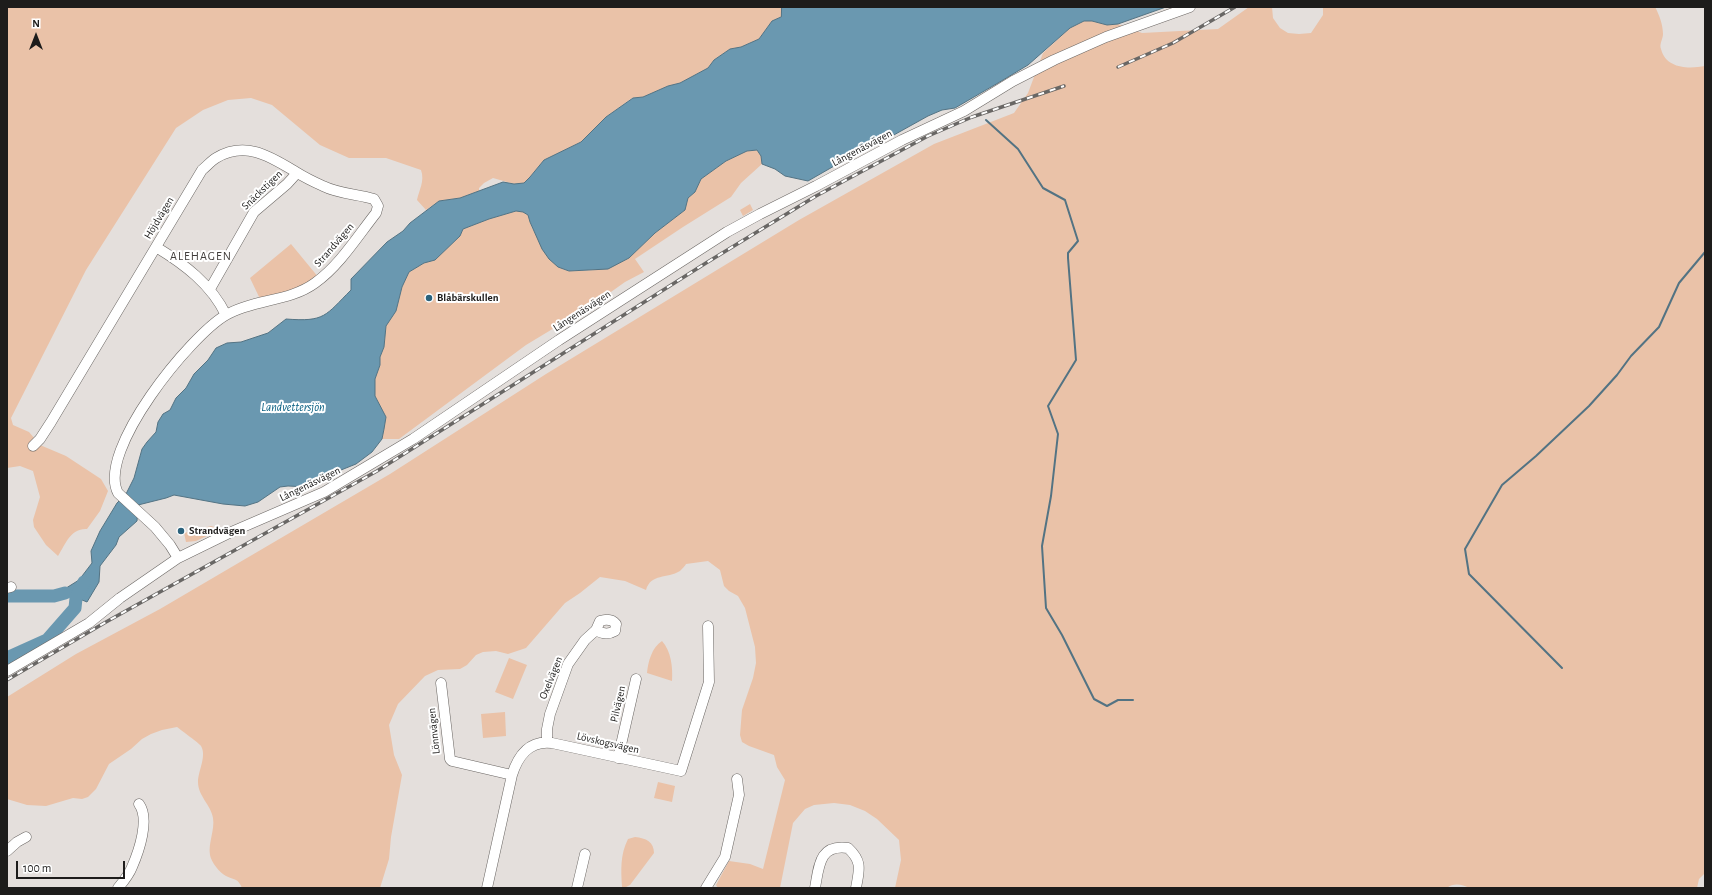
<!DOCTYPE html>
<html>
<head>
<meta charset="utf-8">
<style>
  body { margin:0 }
  #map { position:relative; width:1712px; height:895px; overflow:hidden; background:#e4dfdc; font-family:"Alegreya Sans",sans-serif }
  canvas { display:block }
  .frame { position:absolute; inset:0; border:8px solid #1d1c1b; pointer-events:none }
  .north { position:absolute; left:16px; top:16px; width:40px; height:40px; -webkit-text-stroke:3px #fff; paint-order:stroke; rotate:0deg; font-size:11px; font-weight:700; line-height:16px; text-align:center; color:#1d1c1b }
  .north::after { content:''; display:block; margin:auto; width:14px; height:18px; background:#1d1c1b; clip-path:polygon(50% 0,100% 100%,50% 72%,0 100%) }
  .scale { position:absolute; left:16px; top:861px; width:109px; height:18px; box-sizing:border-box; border:2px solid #1d1c1b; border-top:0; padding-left:5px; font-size:12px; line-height:14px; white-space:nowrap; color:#1d1c1b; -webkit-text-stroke:3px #fff; paint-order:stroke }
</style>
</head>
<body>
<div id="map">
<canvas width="1712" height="895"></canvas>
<div class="frame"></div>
<div class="north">N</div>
<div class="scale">100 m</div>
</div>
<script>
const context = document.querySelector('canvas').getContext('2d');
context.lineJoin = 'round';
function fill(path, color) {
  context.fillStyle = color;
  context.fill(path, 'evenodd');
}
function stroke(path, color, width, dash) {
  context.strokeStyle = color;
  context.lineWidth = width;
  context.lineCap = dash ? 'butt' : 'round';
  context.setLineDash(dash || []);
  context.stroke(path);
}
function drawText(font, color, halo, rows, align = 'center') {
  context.font = font + ' "Alegreya Sans",sans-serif';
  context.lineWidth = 4;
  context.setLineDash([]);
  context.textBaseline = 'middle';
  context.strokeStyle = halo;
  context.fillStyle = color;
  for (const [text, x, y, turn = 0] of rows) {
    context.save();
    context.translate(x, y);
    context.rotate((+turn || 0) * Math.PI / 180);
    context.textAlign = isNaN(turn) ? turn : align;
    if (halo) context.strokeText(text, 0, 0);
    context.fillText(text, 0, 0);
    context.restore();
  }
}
fill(new Path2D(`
  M7,7H782L781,17L772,21L759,39L741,47L730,49L714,60L708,68L680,83L668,86L643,97L632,98L606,117L581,142L544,160L530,177L524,183L514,184L493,178L484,183L479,188V191L460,198L439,201L426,210L417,200C419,190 425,181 421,170L386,158H349L320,145L272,105L251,98L228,100L203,110L176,128L86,270L11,418L13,425L29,432L40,445L66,456L101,479L108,491L100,511L87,529C71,528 66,543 58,556L46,545L34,527L33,520L40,497L33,471L20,466L7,468Z
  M1249,7H1272L1273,18L1280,28L1288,33L1299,34L1311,33L1323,15V7H1655C1659,14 1663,25 1663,34C1663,39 1659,44 1661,49C1666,69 1689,69 1705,66V873L1699,879L1697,888H1469C1462,884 1453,883 1447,888H895L901,860L899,840L877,819L865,811L850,805L834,803L814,805L805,809L793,823L780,888H718L716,885L729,861L750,864L763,869L785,780L777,767L774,755L749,746L742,742L740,735L742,710L753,678L756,663L755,647L745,608L738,596L729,591L724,586L720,570L708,561L686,564C685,566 682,569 680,571C667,579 651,573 646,590L625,581L600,577L580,593L565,603L526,648L508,654L496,651L483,652L476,655L467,665L460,669L438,670L425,676L398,704L389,725L394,755L402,775L391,837L389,859L380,888H242C238,878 234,880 226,876C220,873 211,862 210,855C208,843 215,830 213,818C211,805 198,796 198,782C198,771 207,756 201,746C199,743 182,731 177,727L162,730L151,734L142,739L131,749L109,764L96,789L88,797L82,799L73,798L46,806L27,805L7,799V697L76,654L160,609L390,474L546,374L799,220L934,144L1014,113L1028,93L1043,53L1070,28L1084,21H1092L1107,25L1118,24L1142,33L1218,29Z
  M757,150L761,156L762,164L741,183L731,197L683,227L635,259L644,272L625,282L594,304L526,345L399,439H382L386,417L375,396V379L380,365V357L384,347L386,326L396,311L402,287L409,272L424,263L435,259L460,236L463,229L489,219L516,211H523L528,215L532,228L558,267L569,271L593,270L629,258L655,233L685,210L688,198L695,192L701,179L726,161L747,151Z
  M750,204L753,210L743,216L740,210Z
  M291,244L319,278L299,291L261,301L250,278Z
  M211,526L218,528L220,530L196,541L186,542L184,533Z
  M662,641C671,651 673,667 672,681L647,673C648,662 652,647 662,641Z
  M509,658L527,665L513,699L495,692Z
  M505,712L506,736L483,738L481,714Z
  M658,782L675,786L672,802L654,798Z
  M635,837C646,838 654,842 654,853L630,885L624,888L622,887C621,870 620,855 628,839Z`), '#eac2a8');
const water = new Path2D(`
  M782,7H1166L1118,24L1107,25L1092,21H1084L1070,28L1028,65L998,83L955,108L942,110L928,116L874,146L862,150L808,181L785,176L775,169L762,164L761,156L757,150L747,151L726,161L701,179L695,192L688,198L685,210L655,233L629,258L608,269L569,271L558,267L549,259L542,249L530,222L528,215L523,212L516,211L489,219L463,229L460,236L435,260L424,263L409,272L402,287L396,311L386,326L384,347L380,357V365L375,379V396L386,417L384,429L382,439L372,452L356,464L331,474L308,487L288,486L280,487L258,502L245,506L223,504L174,495L166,498L138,505L137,521L119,537L116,545L100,566L99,582L87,602L65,593L63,590L79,580L92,563L91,551L100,531L117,503L126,494L134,478L142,449L147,442L156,432L158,422L163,414L170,410L176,398L186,388L194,374L208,360L216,348L227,343L241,342L268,333L286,319C325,322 325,316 351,290V279L387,242L403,231L410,223L439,201L460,198L503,182L514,184L524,183L530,177L544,160L581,142L606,117L633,98L643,97L668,86L680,83L708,68L714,60L730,49L741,47L759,39L772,21L781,17Z`);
fill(water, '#6a98b0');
stroke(water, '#537383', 1);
stroke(new Path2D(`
  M986,120L1018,149L1043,188L1065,200L1078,241L1068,253V258L1076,360L1048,406L1058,434L1051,496L1042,546L1046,608L1062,635L1094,699L1107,706L1118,700H1133
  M1562,668L1469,574L1465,549L1502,485L1536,456L1589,406L1617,375L1631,356L1659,327L1679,283L1705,252`), '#537383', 2);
stroke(new Path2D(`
  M7,596H54L65,593
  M7,658L47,640L75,608L76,598L84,582`), '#6a98b0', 13);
const minor = new Path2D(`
  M156,247C184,264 211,284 226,315
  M210,289L254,212L287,184L297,173
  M33,446L40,439L51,422L202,170C207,166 211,161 216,158C246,140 271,157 296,172C304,177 314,182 323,186C339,194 357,194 374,199L378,206L376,213C357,237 340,265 315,283C289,302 254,299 226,315C191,335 96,451 118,493L155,527L170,545L178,558
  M7,588L11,587
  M7,671L89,623L120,598L178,558L229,533L324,492L413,439L559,340L727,232L760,214L816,186L902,140L964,111L1013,81L1054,60L1106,37L1190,7
  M441,683L450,759L452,761L512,775
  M547,742V729L550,714L568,664L585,640L596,630L600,621C606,619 612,619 616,624L615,631C608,635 602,634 596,630
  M618,758L636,679
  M7,851L17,842L26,837
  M118,888C123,882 129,875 132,867C139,851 150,819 139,804
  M487,888L512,775C518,756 529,740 552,743L681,771L709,682L708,626
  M577,888L585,854
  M706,888L725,857L739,795L737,779
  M815,888C819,866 819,844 848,848C863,862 859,870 856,888`);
stroke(minor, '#6b6764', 11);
stroke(minor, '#fff', 10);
const rail = new Path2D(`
  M1118,67L1173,43L1235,7
  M7,680L106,622L377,471L706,263L816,196L928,136L972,117L1064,86`);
stroke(rail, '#696765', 3.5);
stroke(rail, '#fff', 2, [6]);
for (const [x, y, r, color] of [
  [429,298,4,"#2b627c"],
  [181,531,4,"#2b627c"]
]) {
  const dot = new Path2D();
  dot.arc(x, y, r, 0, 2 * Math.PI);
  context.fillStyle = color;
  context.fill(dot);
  stroke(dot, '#fff', 1.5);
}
drawText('11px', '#1d1c1b', '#fff', [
  ["Långenäsvägen",862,148,-28],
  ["Snäckstigen",262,190,-44],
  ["Höjdvägen",159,218,-59],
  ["Strandvägen",334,245,-49],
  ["Långenäsvägen",582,311,-33],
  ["Långenäsvägen",310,484,-26],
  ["Oxelvägen",551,678,-68],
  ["Pilvägen",618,704,-77],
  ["Lönnvägen",434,731,-96],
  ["Lövskogsvägen",608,743,13]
]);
drawText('bold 11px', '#1d1c1b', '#fff', [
  ["Blåbärskullen",437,298],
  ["Strandvägen",189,531]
], 'left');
context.letterSpacing = '1px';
drawText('12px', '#3f3b39', '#fff', [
  ["ALEHAGEN",201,256]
]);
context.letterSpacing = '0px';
drawText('italic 12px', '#065e80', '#fff', [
  ["Landvettersjön",293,407]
]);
</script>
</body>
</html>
